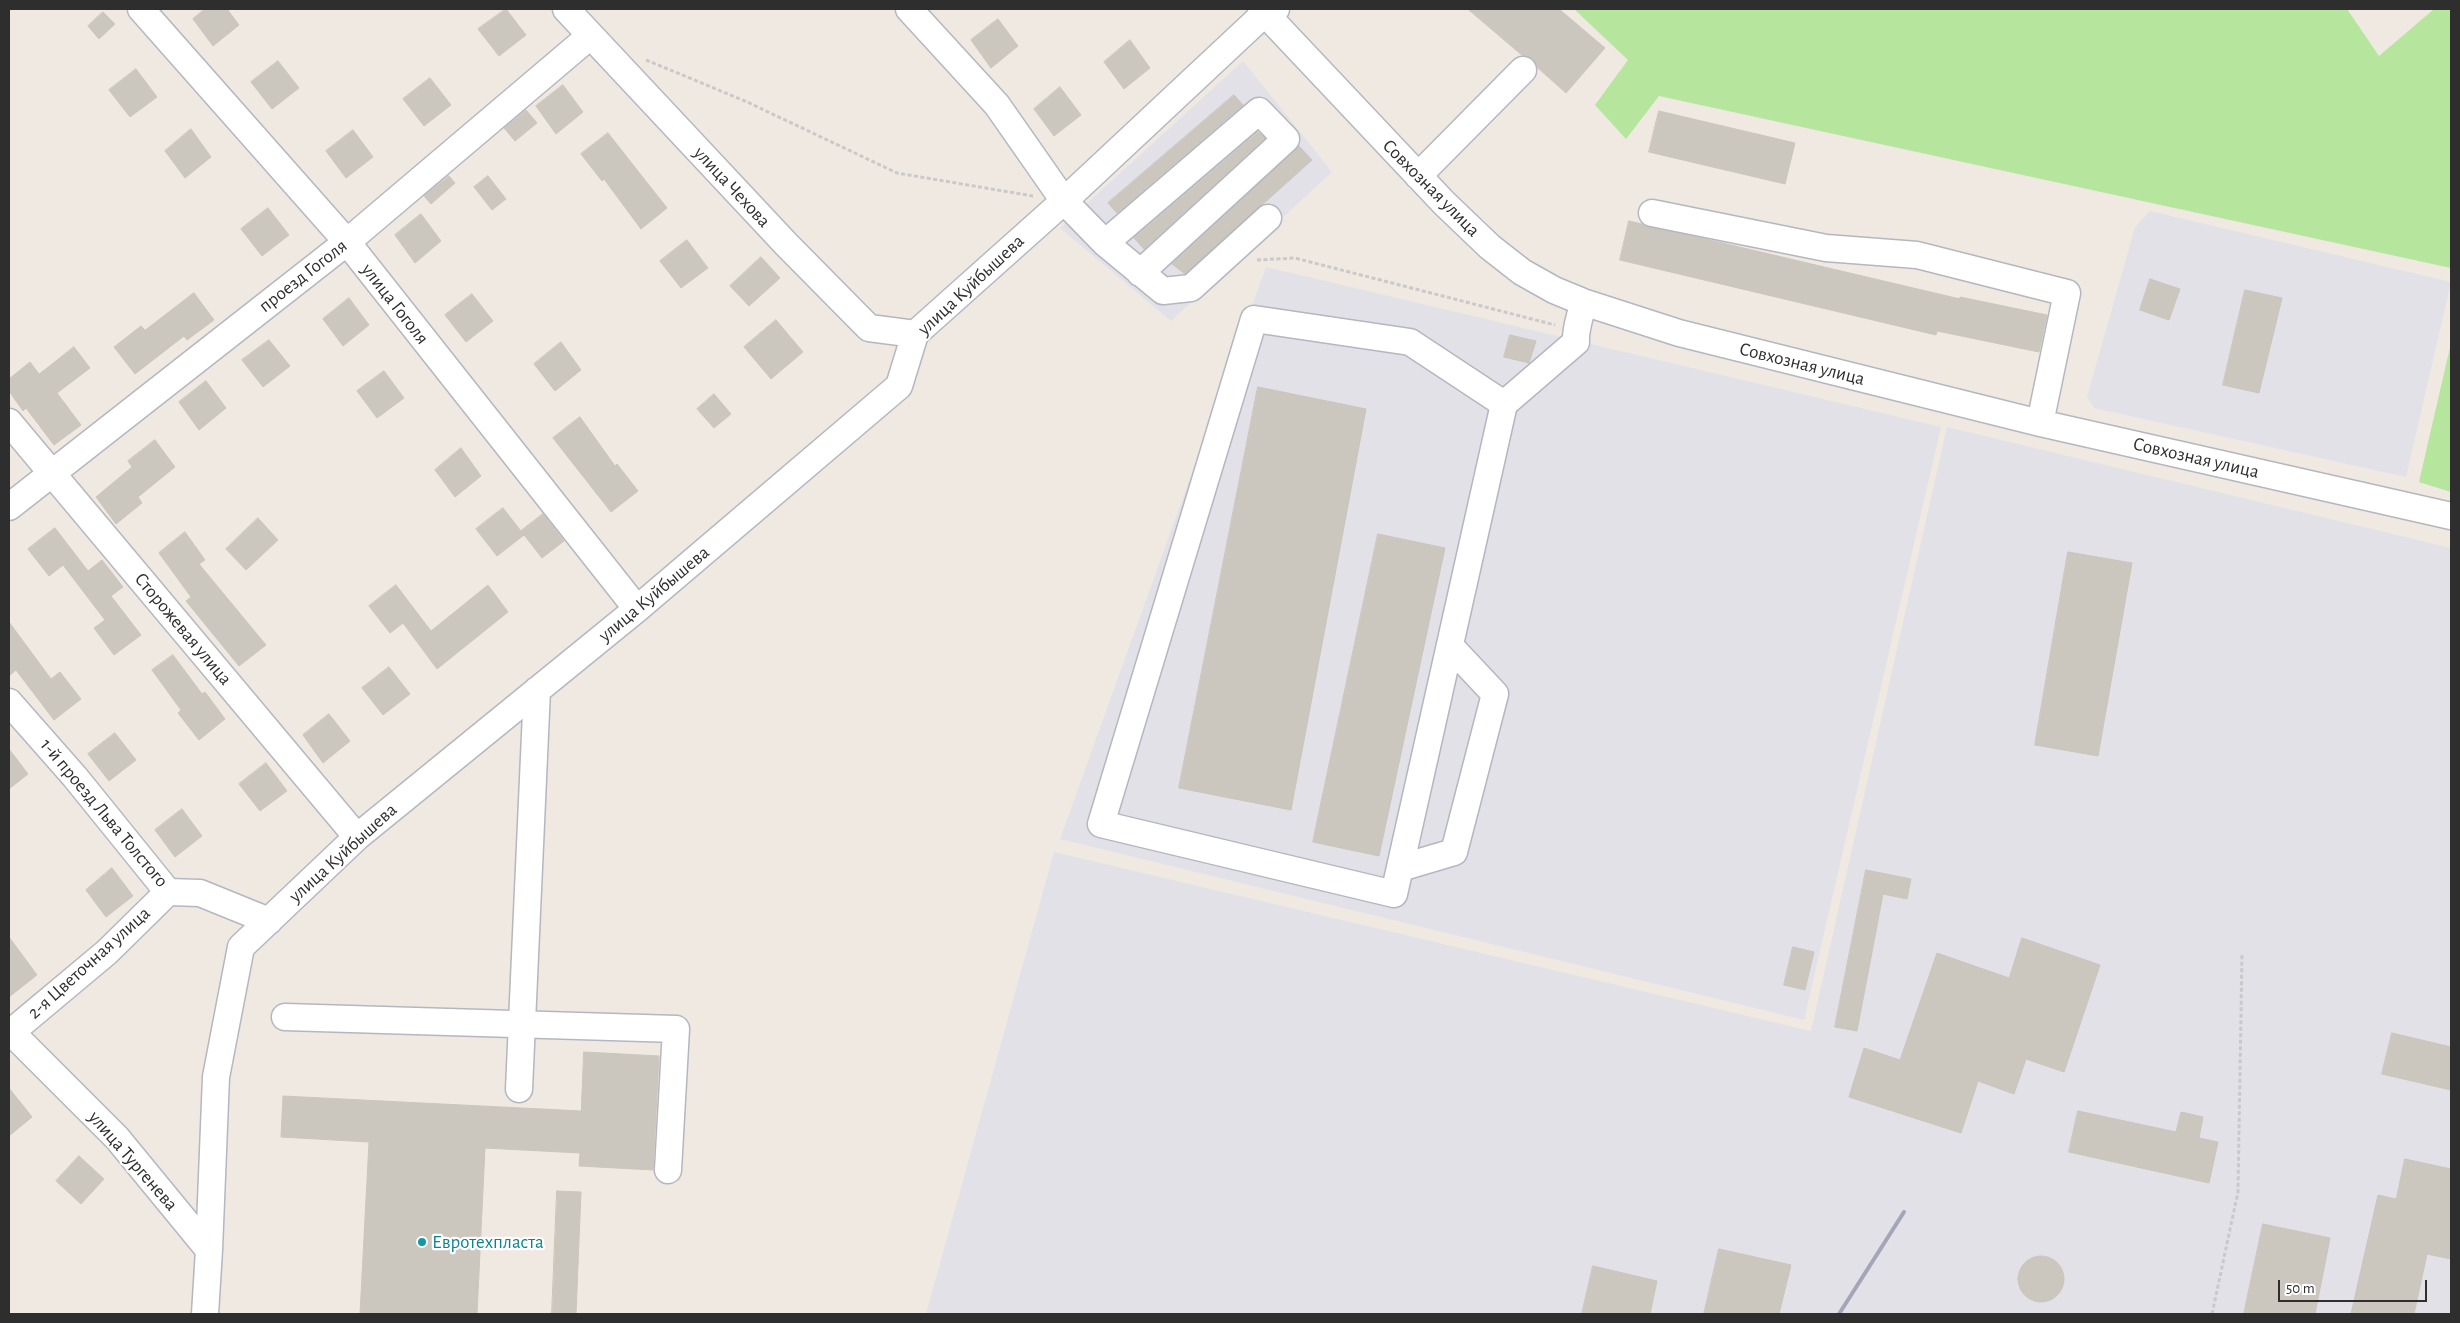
<!DOCTYPE html>
<html>
<head>
<meta charset="utf-8">
<style>
  body { margin:0 }
  #map { position:relative; width:2460px; height:1323px; overflow:hidden; background:#efe9e1; font-family:"Alegreya Sans",sans-serif }
  canvas { display:block }
  .frame { position:absolute; inset:0; border:10px solid #2e2e2e; pointer-events:none }
  .scale { position:absolute; left:2278px; top:1280px; width:149px; height:22px; box-sizing:border-box; border:2px solid #2e2e2e; border-top:0; padding-left:6px; font-size:15px; line-height:18px; white-space:nowrap; color:#2e2e2e; -webkit-text-stroke:4px #fff; paint-order:stroke }
</style>
</head>
<body>
<div id="map">
<canvas width="2460" height="1323"></canvas>
<div class="frame"></div>
<div class="scale">50 m</div>
</div>
<script>
const context = document.querySelector('canvas').getContext('2d');
context.lineJoin = 'round';
function fill(path, color) {
  context.fillStyle = color;
  context.fill(path, 'evenodd');
}
function stroke(path, color, width, dash) {
  context.strokeStyle = color;
  context.lineWidth = width;
  context.lineCap = dash ? 'butt' : 'round';
  context.setLineDash(dash || []);
  context.stroke(path);
}
function drawText(font, color, halo, rows, align = 'center') {
  context.font = font + ' "Alegreya Sans",sans-serif';
  context.lineWidth = 4.5;
  context.setLineDash([]);
  context.textBaseline = 'middle';
  context.strokeStyle = halo;
  context.fillStyle = color;
  for (const [text, x, y, turn = 0] of rows) {
    context.save();
    context.translate(x, y);
    context.rotate((+turn || 0) * Math.PI / 180);
    context.textAlign = isNaN(turn) ? turn : align;
    if (halo) context.strokeText(text, 0, 0);
    context.fillText(text, 0, 0);
    context.restore();
  }
}
fill(new Path2D(`
  M1243,61L1332,172L1171,321L1060,228Z
  M2150,211L2451,282L2406,477L2094,408L2087,397L2135,227Z
  M1266,267L1941,427L1804,1020L1060,839Z
  M1947,427L2451,548V1314H926L1054,852L1811,1031Z`), '#e3e1e8');
fill(new Path2D(`
  M1574,9H2347L2379,56L2434,9H2451V268L1659,96L1626,139L1595,105L1628,60Z
  M2451,343V492L2419,482Z`), '#b6e59e');
const building = new Path2D(`
  M205,9H227L239,25L213,46L193,19Z
  M506,9L526,35L499,56L478,29Z
  M1468,9H1559L1605,48L1566,93L1538,68L1533,59L1522,55Z
  M103,12L115,24L99,39L88,26Z
  M998,19L1018,46L991,68L971,40Z
  M1130,40L1150,68L1124,89L1104,62Z
  M278,61L299,88L272,109L251,82Z
  M136,69L157,97L130,117L109,90Z
  M430,78L451,105L424,126L403,99Z
  M563,85L583,112L556,134L536,106Z
  M1060,87L1081,115L1054,136L1034,109Z
  M1234,95L1243,105L1117,213L1108,203Z
  M526,110L537,123L515,141L504,128Z
  M1659,111L1795,143L1785,184L1649,152Z
  M191,129L211,157L185,178L165,151Z
  M353,130L373,157L346,178L326,151Z
  M1258,132L1265,138L1144,249L1134,238Z
  M608,133L667,208L641,229L604,179L602,181L581,154Z
  M1299,146L1312,160L1185,274L1172,264Z
  M449,176L455,183L431,204L424,196Z
  M488,176L506,199L492,210L474,187Z
  M268,208L289,235L262,256L241,229Z
  M421,214L441,241L415,263L395,235Z
  M1629,221L1960,299V297L2047,315L2039,352L1937,331L1936,335L1620,260Z
  M687,240L708,268L681,288L660,261Z
  M761,257L780,278L749,306L730,286Z
  M2150,279L2180,289L2169,320L2140,310Z
  M2245,290L2282,298L2259,393L2223,385Z
  M194,293L214,320L187,340L184,336L135,374L114,347L141,326L145,330Z
  M472,294L493,321L466,342L445,315Z
  M349,298L369,325L343,346L323,319Z
  M776,320L803,352L771,379L744,347Z
  M1510,335L1536,341L1529,363L1504,357Z
  M269,340L290,366L263,387L242,360Z
  M561,342L581,370L555,391L534,364Z
  M74,347L90,368L57,393L81,425L54,445L26,408L23,411L9,391V379L30,362L39,374Z
  M384,371L404,398L377,418L357,391Z
  M206,381L226,408L199,430L179,402Z
  M1258,387L1366,409L1291,810L1179,788Z
  M714,394L731,414L714,428L697,409Z
  M580,417L615,466L617,464L638,491L611,512L553,438Z
  M155,440L175,467L138,497L142,503L116,524L96,497L132,467L128,461Z
  M461,448L481,476L455,497L435,470Z
  M503,508L524,535L497,556L476,529Z
  M543,514L564,541L542,558L521,531Z
  M258,518L278,540L246,570L226,549Z
  M55,528L88,571L102,560L123,587L111,596L141,635L114,655L94,628L105,620L63,565L49,576L28,549Z
  M185,532L205,560L199,564L266,645L239,666L186,601L191,597L159,553Z
  M1378,534L1445,548L1379,856L1313,842Z
  M2068,552L2132,563L2098,756L2035,745Z
  M396,585L431,631L488,585L508,612L437,669L403,623L390,633L369,606Z
  M9,622L51,679L60,672L81,699L54,720L16,670L9,676Z
  M173,655L202,694L205,692L225,719L199,740L178,713L181,710L152,670Z
  M389,667L410,694L383,715L362,688Z
  M329,714L350,741L323,763L303,735Z
  M115,733L136,760L109,781L88,754Z
  M9,749L28,774L9,789Z
  M266,763L287,791L260,811L239,784Z
  M182,809L202,836L175,857L155,830Z
  M112,868L133,896L106,917L86,890Z
  M1866,870L1911,879L1907,899L1883,894L1857,1031L1835,1027Z
  M9,937L37,975L9,997Z
  M2022,938L2100,965L2064,1072L2026,1059L2014,1094L1978,1081L1961,1133L1849,1097L1864,1048L1900,1060L1937,953L2009,978Z
  M1793,947L1814,952L1805,990L1784,985Z
  M2392,1033L2451,1047V1090L2382,1074Z
  M584,1052L659,1056L653,1170L579,1166L580,1153L485,1148L477,1314H360L369,1142L281,1137L283,1096L581,1111Z
  M9,1088L32,1117L9,1136Z
  M2078,1111L2176,1132L2181,1112L2203,1117L2199,1138L2218,1142L2209,1183L2069,1152Z
  M79,1156L104,1179L81,1204L56,1181Z
  M2405,1159L2451,1169V1259L2427,1254L2414,1314H2351L2378,1195L2396,1199Z
  M557,1191L581,1192L576,1314H552Z
  M2263,1224L2330,1238L2315,1314H2244Z
  M1719,1249L1791,1265L1779,1314H1704Z
  M2018 1279a23 23 0 1 1 46 0a23 23 0 1 1-46 0Z
  M1593,1266L1657,1281L1650,1314H1582Z`);
fill(building, '#cbc7bf');
stroke(building, '#cbc5ba', 1);
const minor = new Path2D(`
  M141,9L347,242L637,609
  M566,9L786,244L869,328L915,334
  M909,9L997,105L1064,201L1105,243L1163,291L1191,288L1268,218
  M1261,9L1444,203L1490,247L1522,272L1554,290L1583,302L1679,333L2040,423L2451,516
  M1418,176L1523,70
  M1652,213L1826,248L1917,255L2067,293L2040,423
  M1105,243L1259,111L1286,139L1140,273
  M1504,404L1394,894L1101,824L1254,319L1410,342L1504,404L1576,342C1575,328 1581,316 1583,302
  M9,422L357,837
  M9,507L347,242L590,36
  M9,702L75,777L168,892L200,893L269,921
  M1400,868L1454,852L1495,694L1450,646
  M285,1017L676,1029L668,1170
  M9,1030L117,1138L209,1250L205,1314
  M9,1034L107,952L168,892
  M519,1089L537,690
  M209,1250L216,1077L241,947L357,837L637,609L899,386L915,334L1064,201L1265,13L1276,9`);
stroke(minor, '#b4b7c1', 29);
stroke(new Path2D(`
  M646,60L745,101L897,173L1033,196
  M1257,260L1295,258L1555,325
  M2212,1314L2238,1192L2242,954`), '#c9c9c9', 3, [4, 2.5]);
stroke(minor, '#fff', 26);
stroke(new Path2D(`
  M1839,1314L1904,1212`), '#a3a6b8', 4);
for (const [x, y, r, color] of [
  [422,1242,5,"#0f9aa8"]
]) {
  const dot = new Path2D();
  dot.arc(x, y, r, 0, 2 * Math.PI);
  context.fillStyle = color;
  context.fill(dot);
  stroke(dot, '#fff', 2);
}
drawText('19px', '#2e2e2e', '#fff', [
  ["улица Чехова",732,187,47],
  ["Совхозная улица",1431,188,45],
  ["проезд Гоголя",303,276,-38],
  ["улица Куйбышева",971,285,-43],
  ["улица Гоголя",395,304,52],
  ["Совхозная улица",1802,364,14],
  ["Совхозная улица",2196,458,13],
  ["улица Куйбышева",654,594,-40],
  ["Сторожевая улица",183,629,50],
  ["1-й проезд Льва Толстого",104,813,50],
  ["улица Куйбышева",343,853,-42],
  ["2-я Цветочная улица",89,963,-42],
  ["улица Тургенева",133,1161,49]
]);
drawText('19px', '#0d838f', '#fff', [
  ["Евротехпласта",432,1242]
], 'left');
</script>
</body>
</html>
